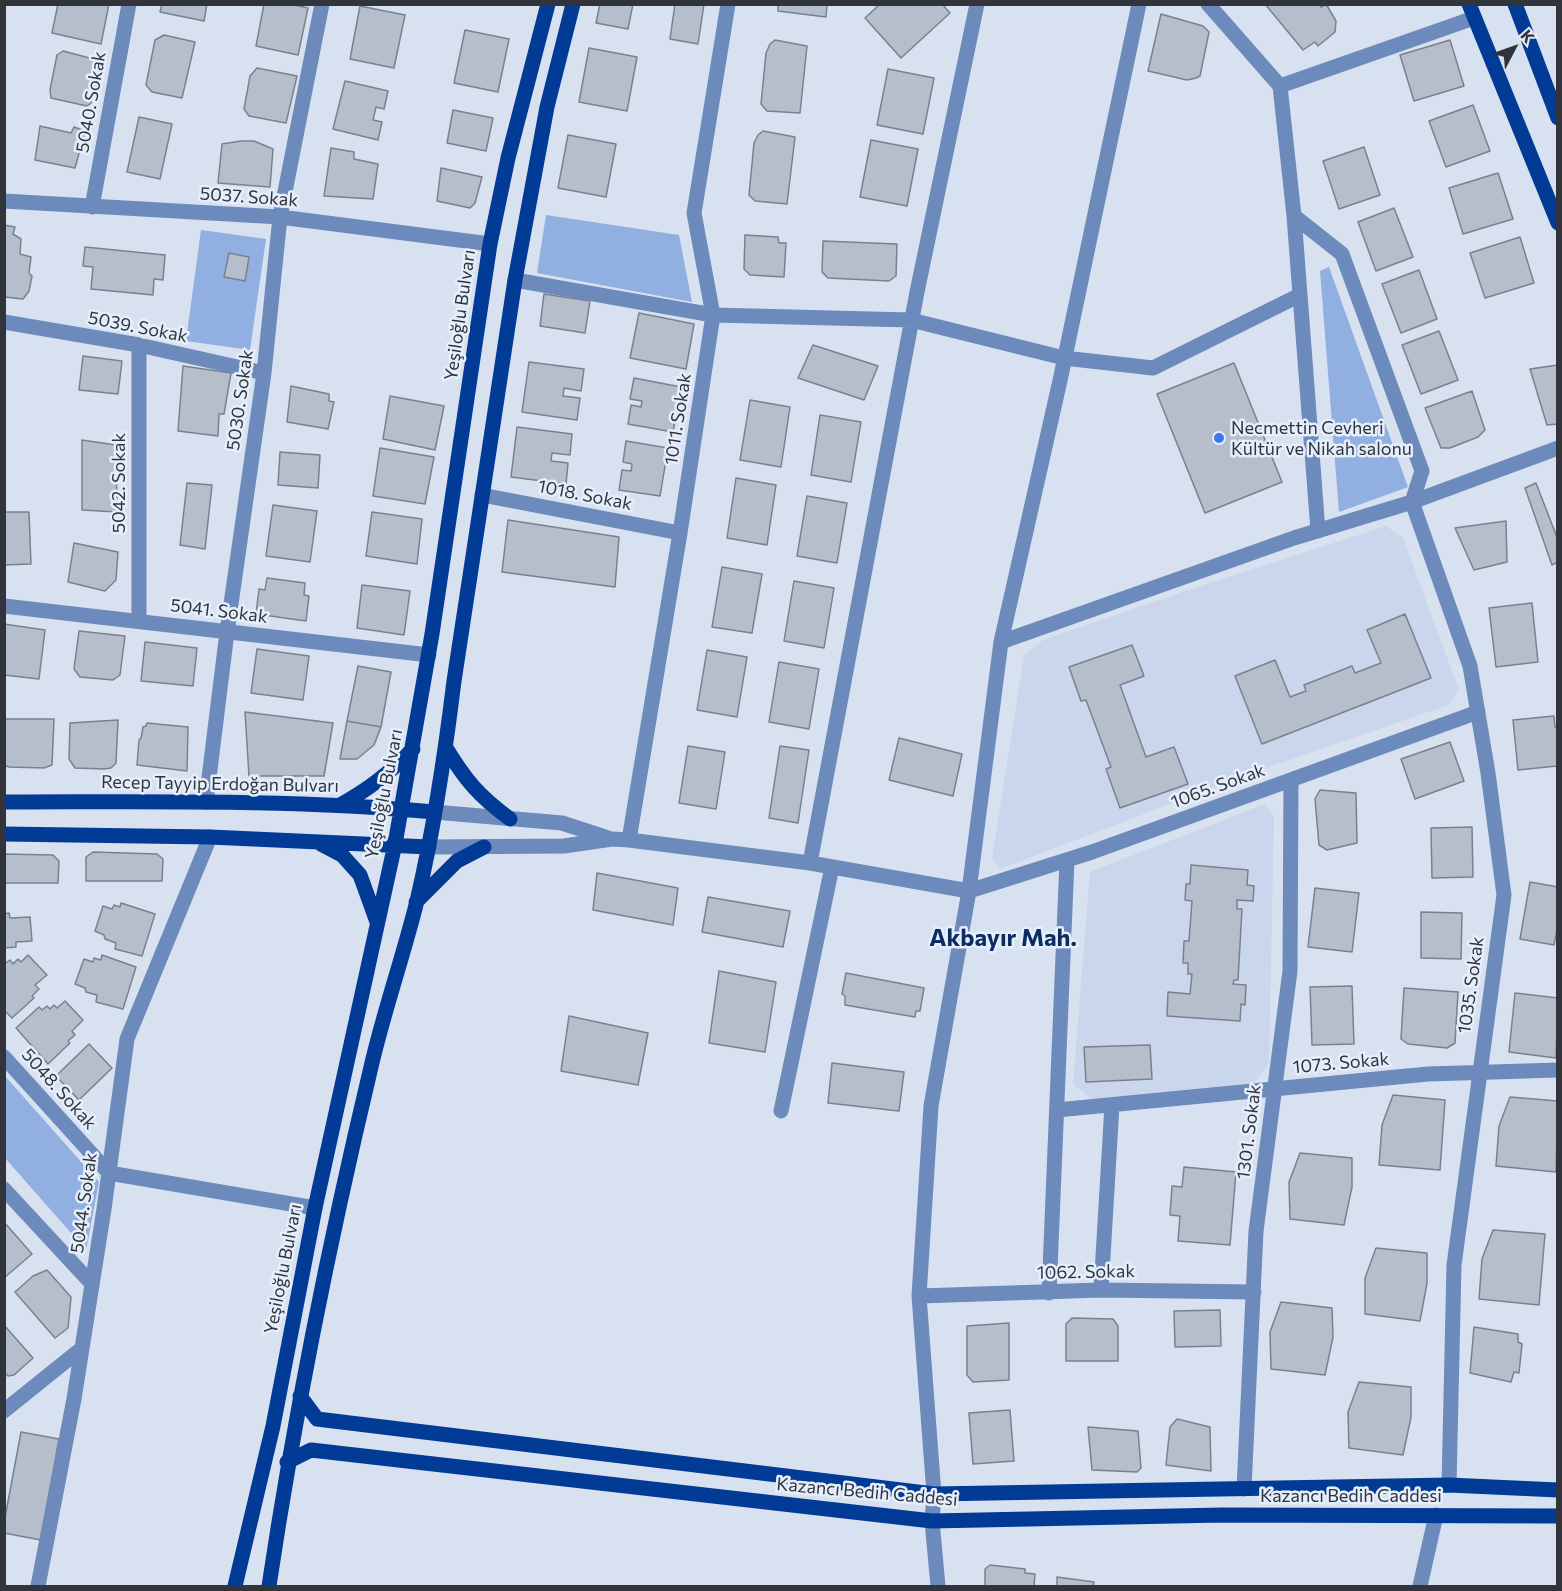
<!DOCTYPE html>
<html>
<head>
<meta charset="utf-8">
<style>
  body { margin:0 }
  #map { position:relative; width:1562px; height:1591px; overflow:hidden; background:#d8e1ef; font-family:Commissioner,sans-serif }
  canvas { display:block }
  .frame { position:absolute; inset:0; border:6px solid #31343a; pointer-events:none }
  .north { position:absolute; left:1484px; top:18px; width:60px; height:60px; -webkit-text-stroke:4px #e5eefd; paint-order:stroke; rotate:49deg; font-size:16px; font-weight:700; line-height:24px; text-align:center; color:#31343a }
  .north::after { content:''; display:block; margin:auto; width:21px; height:27px; background:#31343a; clip-path:polygon(50% 0,100% 100%,50% 72%,0 100%) }
</style>
</head>
<body>
<div id="map">
<canvas width="1562" height="1591"></canvas>
<div class="frame"></div>
<div class="north">K</div>
</div>
<script>
const context = document.querySelector('canvas').getContext('2d');
context.lineJoin = 'round';
function fill(path, color) {
  context.fillStyle = color;
  context.fill(path, 'evenodd');
}
function stroke(path, color, width, dash) {
  context.strokeStyle = color;
  context.lineWidth = width;
  context.lineCap = dash ? 'butt' : 'round';
  context.setLineDash(dash || []);
  context.stroke(path);
}
function drawText(font, color, halo, rows, align = 'center') {
  context.font = font + ' Commissioner,sans-serif';
  context.lineWidth = 5;
  context.setLineDash([]);
  context.textBaseline = 'middle';
  context.strokeStyle = halo;
  context.fillStyle = color;
  for (const [text, x, y, turn = 0] of rows) {
    context.save();
    context.translate(x, y);
    context.rotate((+turn || 0) * Math.PI / 180);
    context.textAlign = isNaN(turn) ? turn : align;
    if (halo) context.strokeText(text, 0, 0);
    context.fillText(text, 0, 0);
    context.restore();
  }
}
fill(new Path2D(`
  M1386,526L1403,538L1459,690L1448,705L1246,775L1000,869L992,859L1024,655L1043,640L1191,589Z
  M1265,804L1274,816L1269,1063L1254,1083L1093,1100L1073,1084L1090,872Z`), '#c9d6eb');
fill(new Path2D(`
  M546,215L679,235L692,302L537,273Z
  M201,230L266,239L250,350L186,341Z
  M1329,267L1408,487L1339,512L1320,271Z
  M5,1076L99,1182L86,1250L5,1158Z`), '#92afe1');
const building = new Path2D(`
  M58,4H109L101,44L52,33Z
  M162,4H207L204,21L160,12Z
  M264,4H290L308,8L298,55L256,46Z
  M600,4H633L628,29L596,23Z
  M675,4H704L698,44L670,39Z
  M778,4H827L826,17L778,11Z
  M880,4H942L950,13L901,58L865,18Z
  M1265,4H1319L1321,7L1326,4L1336,21L1335,32L1318,46L1315,42L1303,50Z
  M360,6L405,15L394,68L350,59Z
  M1161,14L1203,26L1209,32L1200,76L1196,78L1187,80L1148,71Z
  M465,30L509,39L498,92L454,83Z
  M164,35L195,42L182,98L152,92L146,85L155,40Z
  M775,40L807,46L800,113L767,111L761,104L766,53L770,44Z
  M1450,40L1464,86L1414,101L1400,55Z
  M589,48L637,57L627,111L579,102Z
  M63,51L97,60L99,67L91,103L87,106L51,98L50,90L57,55Z
  M257,68L297,76L286,123L249,116L244,109L250,76Z
  M888,69L934,78L923,134L877,125Z
  M345,81L388,91L384,109L376,107L373,120L382,122L378,140L333,129Z
  M1473,105L1490,151L1446,167L1429,121Z
  M453,110L493,118L486,151L447,143Z
  M139,117L172,124L160,179L127,172Z
  M40,126L71,133L74,127L85,131L75,168L35,160Z
  M763,131L795,137L787,204L755,201L749,195L754,143L758,135Z
  M568,135L616,144L606,197L558,188Z
  M871,140L918,149L907,206L860,197Z
  M241,141H254L273,149L270,187L218,183L222,144Z
  M1364,147L1380,195L1339,209L1323,161Z
  M331,148L354,152V159L378,164L373,199L324,196Z
  M441,168L482,177L475,203L470,208L437,201Z
  M1498,173L1513,219L1463,234L1449,188Z
  M1394,208L1413,257L1376,271L1358,222Z
  M4,225L15,227L13,234L21,239L20,254L31,257L29,273L32,276L29,291L23,299L4,297Z
  M745,235L778,237L779,243H786L784,277L750,275L744,269Z
  M1520,237L1534,283L1485,298L1470,253Z
  M823,241L897,244L896,276L889,281L828,278L822,272Z
  M85,247L165,255L163,280L154,279L153,295L91,289L93,267L83,266Z
  M229,253L249,257L245,281L224,277Z
  M1419,270L1437,319L1401,333L1382,284Z
  M544,294L590,301L585,333L540,326Z
  M639,313L694,324L686,369L630,358Z
  M1439,331L1458,380L1421,394L1402,345Z
  M813,345L878,366L864,400L798,378Z
  M83,356L122,361L118,394L79,390Z
  M529,362L584,369L581,391L564,388L563,396L580,398L577,420L522,412Z
  M1234,363L1282,482L1205,513L1157,394Z
  M1558,365V424L1547,425L1530,369Z
  M183,366L231,373L224,414H219L218,436L178,431Z
  M634,378L681,387L673,432L628,424L631,405L641,407L642,401L630,399Z
  M291,386L329,394V401L334,402L328,429L287,422Z
  M1472,391L1485,430L1478,437L1450,448H1441L1425,408Z
  M390,396L444,406L435,450L383,439Z
  M750,400L790,407L781,467L740,460Z
  M820,415L861,422L851,482L811,475Z
  M517,427L572,434L570,455L552,453L551,461L568,463L566,484L511,477Z
  M82,440L116,445L117,512L82,510Z
  M626,441L668,448L660,496L619,490L622,470L631,471L632,464L623,462Z
  M380,448L434,457L425,504L373,496Z
  M280,452L320,455L318,488L278,485Z
  M736,478L776,485L767,545L727,538Z
  M187,483L212,485L205,549L180,545Z
  M1536,483L1558,540V562L1552,565L1525,488Z
  M807,496L847,503L837,563L797,556Z
  M273,505L317,511L310,562L266,556Z
  M4,512H29L31,564L4,565Z
  M372,512L422,519L417,564L366,556Z
  M508,520L619,537L615,587L502,572Z
  M1506,521L1507,562L1474,570L1455,528Z
  M74,543L118,552L116,580L105,591L68,582Z
  M722,567L762,574L752,633L712,627Z
  M267,578L305,583L304,595L309,596L306,621L256,614L259,589L265,590Z
  M794,581L834,588L824,648L784,641Z
  M362,585L410,591L404,635L357,628Z
  M1532,603L1538,662L1496,667L1489,608Z
  M1405,614L1431,678L1262,744L1235,676L1275,660L1290,697L1306,691L1304,685L1352,666L1355,673L1381,663L1367,630Z
  M4,624L45,630L39,679L4,675Z
  M79,631L125,636L120,675L113,680L80,677L74,669Z
  M145,642L197,648L193,686L141,681Z
  M1132,645L1144,676L1120,685L1146,757L1174,747L1188,784L1120,808L1106,769L1111,767L1086,700L1081,701L1069,667Z
  M257,649L309,656L303,700L251,693Z
  M707,650L747,657L737,717L697,710Z
  M779,662L819,669L809,729L769,722Z
  M358,666L391,672L381,727L347,721Z
  M245,712L333,723L324,776H249Z
  M1554,716L1555,727L1558,726L1557,766L1518,770L1513,720Z
  M4,719H54L52,765L44,768L9,767L4,765Z
  M118,720L116,763L111,768L104,769L75,768L69,759L70,723Z
  M347,721L381,727L374,745L357,759H340Z
  M147,723L188,727L187,771L137,765L139,740L141,738L143,727L146,726Z
  M899,738L962,754L953,796L889,780Z
  M1450,742L1464,781L1415,799L1401,759Z
  M688,746L725,752L716,809L679,803Z
  M780,746L809,750L798,823L769,818Z
  M1320,790L1356,793L1357,843L1327,850L1319,845L1315,799Z
  M1472,827L1473,877L1432,878L1431,828Z
  M93,852L157,854L163,859L162,881H86V857Z
  M4,854L53,855L59,861L58,883H4Z
  M1191,865L1248,870L1247,885L1254,886L1253,901L1237,900V909H1242L1238,980H1234L1233,984L1246,985L1245,1005L1241,1004L1240,1021L1167,1016L1168,992L1190,994L1192,974H1188V963H1183L1184,941H1189L1192,901L1185,900L1186,884H1190Z
  M597,873L678,888L673,925L593,910Z
  M1530,882L1558,887V925L1554,945L1520,939Z
  M1315,888L1359,893L1352,952L1308,947Z
  M708,897L790,911L783,947L702,932Z
  M121,903L155,914L142,956L115,949L116,943L105,939L104,935L95,931L103,906L112,909L114,905L120,907Z
  M1421,912L1462,913L1461,959L1421,958Z
  M9,913L10,918L30,917L32,941L16,942V947L4,948V914Z
  M28,955L47,975L35,985L39,989L32,996L34,998L12,1018L4,1010V964L10,960L13,964L18,959L21,962Z
  M102,955L136,967L123,1009L96,1002L97,995L86,992L85,988L75,984L84,959L93,962L94,958L101,960Z
  M719,971L776,982L765,1052L709,1043Z
  M846,973L924,988L920,1011H916L915,1017L845,1005V996L842,994Z
  M1352,986L1354,1044L1312,1045L1310,987Z
  M1404,988L1458,992L1455,1043L1447,1048L1408,1044L1401,1039Z
  M1515,993L1558,998L1556,1058L1509,1052Z
  M65,1001L83,1020L72,1031L75,1035L68,1041L70,1043L48,1064L16,1028L39,1007L42,1010L47,1006L50,1009L54,1005L57,1008Z
  M569,1016L648,1033L638,1085L561,1071Z
  M89,1044L112,1068L79,1100L56,1076Z
  M1150,1045L1152,1079L1086,1082L1084,1047Z
  M832,1063L904,1072L899,1111L828,1103Z
  M1393,1095L1445,1100L1440,1170L1379,1165L1382,1125Z
  M1510,1097L1558,1101L1556,1172L1496,1166L1499,1126Z
  M1300,1153L1352,1158V1187L1344,1225L1290,1219L1289,1182Z
  M1184,1167L1236,1172L1230,1245L1178,1241L1180,1216L1170,1215L1172,1186L1182,1187Z
  M4,1222L32,1254L4,1278Z
  M1493,1230L1545,1234L1539,1305L1479,1299L1482,1259Z
  M1376,1248L1427,1253V1283L1420,1321L1365,1314V1278Z
  M47,1270L71,1297L68,1328L55,1338L15,1292L33,1276Z
  M1281,1302L1332,1308L1333,1337L1325,1375L1271,1369L1270,1332Z
  M1220,1310L1221,1346L1175,1347L1174,1311Z
  M1072,1318L1113,1319L1118,1326V1361H1066V1324Z
  M1009,1323V1380L973,1382L967,1375V1326Z
  M4,1325L33,1358L14,1375L8,1376L4,1372Z
  M1474,1327L1518,1334V1342L1522,1344L1519,1373L1514,1372L1511,1382L1470,1373Z
  M1359,1382L1411,1387V1417L1403,1455L1349,1448L1348,1412Z
  M1010,1410L1014,1461L973,1464L969,1413Z
  M1177,1419L1210,1427L1211,1471L1166,1465L1170,1427Z
  M1088,1427L1138,1431L1141,1468L1137,1472L1092,1470Z
  M21,1432L59,1439L41,1540L4,1533V1523Z
  M990,1565L1025,1569V1573L1035,1574L1034,1586H985V1569Z
  M1057,1577L1094,1582L1093,1586H1057Z`);
fill(building, '#b6becc');
stroke(building, '#79818e', 1.5);
stroke(new Path2D(`
  M1208,4L1280,86L1294,216L1342,254L1422,471L1412,502L1470,666L1488,773L1504,895L1454,1265L1449,1485
  M1280,86L1474,18
  M4,201L280,217L490,244
  M92,207L129,4
  M1294,216L1318,531
  M515,280L713,315L911,320L1064,358L1153,368L1300,295
  M4,322L139,345L264,373
  M139,345V621
  M482,495L680,533
  M4,606L429,655
  M1001,642L1294,538L1412,502L1558,448
  M206,802L227,632L264,373L280,217L322,4
  M434,812L562,823L608,838
  M629,840L680,533L713,315L694,213L728,4
  M429,847L564,846L612,839L629,840L810,863L969,891L1092,852L1478,712
  M810,863L917,292L977,4
  M4,1057L109,1173L315,1208
  M1057,1110L1428,1074L1558,1070
  M781,1111L832,867
  M4,1189L92,1284
  M1101,1290L1112,1105
  M1049,1293L1067,860
  M919,1296L1101,1290L1254,1292
  M4,1411L81,1349
  M1244,1489L1256,1231L1290,971L1291,780
  M38,1586L74,1399L104,1209L127,1039L210,837
  M938,1586L932,1521L934,1494L919,1296L931,1106L969,891L1001,642L1061,376L1139,4
  M1420,1586L1436,1515`), '#6c8abc', 15);
stroke(new Path2D(`
  M1469,4L1558,223
  M1515,4L1558,118
  M446,748C466,781 479,796 510,819
  M4,802C148,802 291,799 434,812
  M340,805C368,790 391,772 413,749
  M4,834L210,837L429,847
  M321,844L342,855L360,875L377,922
  M416,902L457,861L484,847
  M300,1396L317,1419L934,1494L1449,1485L1558,1490
  M287,1462L311,1450L932,1521L1222,1515L1558,1516
  M235,1586L273,1426L315,1208L395,844L432,634L490,244L508,158L548,4
  M269,1586C295,1412 330,1239 371,1067C384,1011 403,957 417,901C434,829 445,755 454,681L515,280L547,107L573,4`), '#023b96', 15);
for (const [x, y, r, color] of [
  [1219,438,6,"#3979e8"]
]) {
  const dot = new Path2D();
  dot.arc(x, y, r, 0, 2 * Math.PI);
  context.fillStyle = color;
  context.fill(dot);
  stroke(dot, '#e5eefd', 2);
}
drawText('18px', '#31343a', '#e5eefd', [
  ["5040. Sokak",91,102,-80],
  ["5037. Sokak",249,197,4],
  ["Yeşiloğlu Bulvarı",460,315,-82],
  ["5039. Sokak",138,327,11],
  ["5030. Sokak",240,400,-82],
  ["1011. Sokak",678,419,-81],
  ["5042. Sokak",119,483,-90],
  ["1018. Sokak",585,495,11],
  ["5041. Sokak",219,611,7],
  ["Recep Tayyip Erdoğan Bulvarı",220,784,1],
  ["1065. Sokak",1218,786,-20],
  ["Yeşiloğlu Bulvarı",384,794,-79],
  ["1035. Sokak",1471,985,-82],
  ["1073. Sokak",1341,1063,-5],
  ["5048. Sokak",59,1089,48],
  ["1301. Sokak",1249,1132,-83],
  ["5044. Sokak",84,1203,-82],
  ["Yeşiloğlu Bulvarı",283,1269,-79],
  ["1062. Sokak",1086,1272,-1],
  ["Kazancı Bedih Caddesi",867,1492,5],
  ["Kazancı Bedih Caddesi",1351,1496]
]);
drawText('18px', '#31343a', '#e5eefd', [
  ["Necmettin Cevheri",1231,428],
  ["Kültür ve Nikah salonu",1231,449]
], 'left');
drawText('bold 24px', '#0d2c60', '#e5eefd', [
  ["Akbayır Mah.",1003,938]
]);
</script>
</body>
</html>
